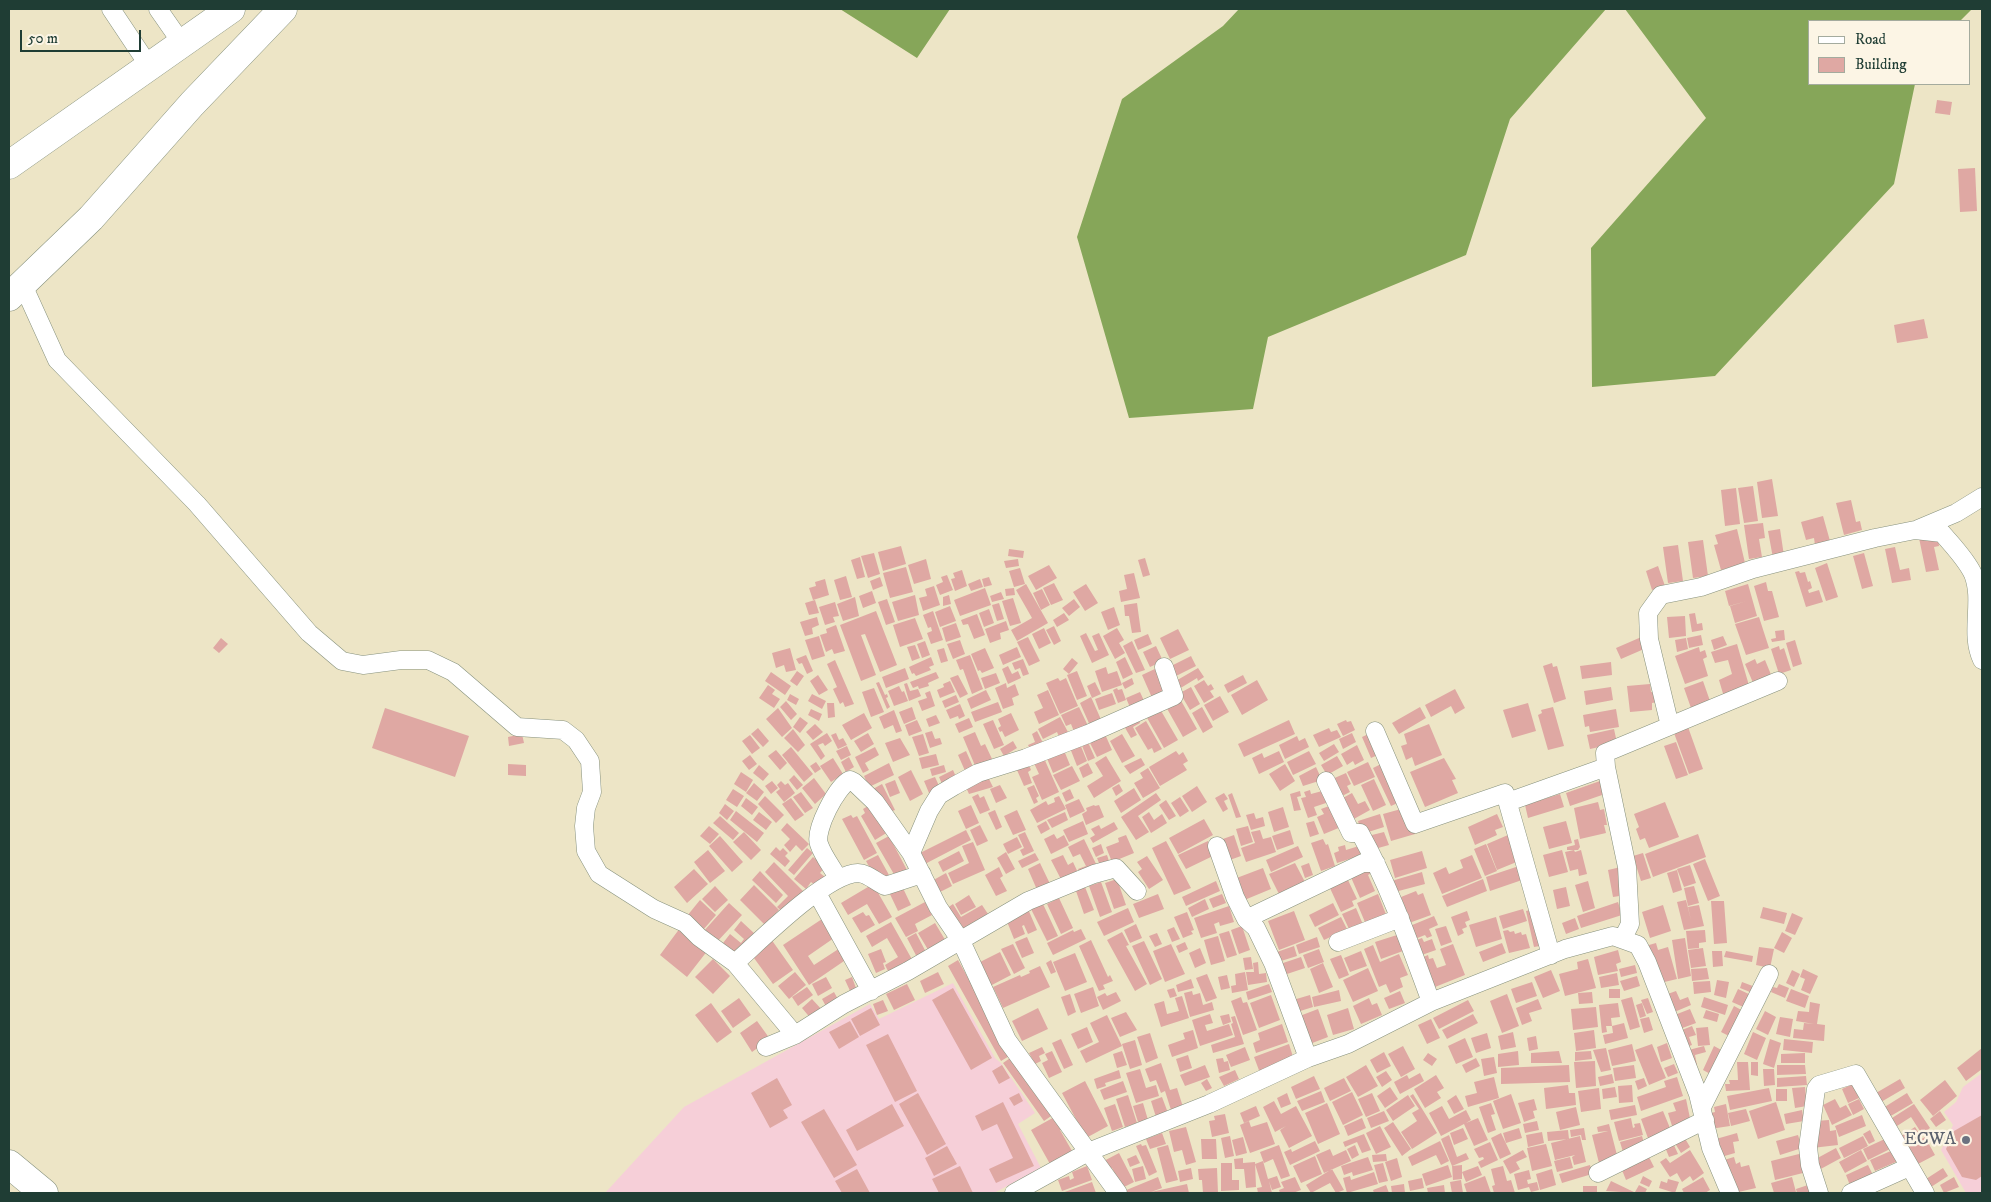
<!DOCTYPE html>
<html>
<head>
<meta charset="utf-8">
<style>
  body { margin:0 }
  #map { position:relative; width:1991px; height:1202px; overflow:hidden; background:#ede5c6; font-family:"IM FELL DW Pica",serif }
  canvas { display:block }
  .frame { position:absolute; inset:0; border:10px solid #1f3d34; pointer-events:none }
  .legend { position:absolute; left:1808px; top:20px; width:162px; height:65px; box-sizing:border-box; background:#fcf5e5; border:1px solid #a4ab9e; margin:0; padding:6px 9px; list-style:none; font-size:15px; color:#1f3d34 }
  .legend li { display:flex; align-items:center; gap:10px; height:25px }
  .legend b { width:25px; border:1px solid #a4ab9e }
  .scale { position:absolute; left:20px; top:30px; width:121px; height:22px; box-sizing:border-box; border:2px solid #1f3d34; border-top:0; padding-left:6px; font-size:15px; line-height:18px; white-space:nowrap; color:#1f3d34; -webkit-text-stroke:4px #fcf5e5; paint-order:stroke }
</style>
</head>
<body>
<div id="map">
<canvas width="1991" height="1202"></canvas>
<div class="frame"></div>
<ul class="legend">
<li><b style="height:6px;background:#fff"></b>Road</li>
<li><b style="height:14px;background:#dfa8a3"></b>Building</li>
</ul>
<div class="scale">50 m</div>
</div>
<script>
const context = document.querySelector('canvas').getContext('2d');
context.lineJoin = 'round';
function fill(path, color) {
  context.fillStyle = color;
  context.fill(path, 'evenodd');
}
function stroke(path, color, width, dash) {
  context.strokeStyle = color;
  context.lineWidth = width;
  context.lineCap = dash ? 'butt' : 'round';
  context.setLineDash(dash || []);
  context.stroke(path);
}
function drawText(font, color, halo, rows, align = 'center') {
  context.font = font + ' "IM FELL DW Pica",serif';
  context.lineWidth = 4.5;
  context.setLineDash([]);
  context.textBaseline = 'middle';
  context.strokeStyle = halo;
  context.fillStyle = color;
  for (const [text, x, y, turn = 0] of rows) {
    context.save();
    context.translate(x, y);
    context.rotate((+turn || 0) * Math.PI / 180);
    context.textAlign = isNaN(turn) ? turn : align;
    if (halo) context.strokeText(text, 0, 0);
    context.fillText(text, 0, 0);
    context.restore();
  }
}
fill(new Path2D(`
  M953,983L995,1058L1001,1063L1035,1113L1018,1124L1041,1168L994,1193H605L684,1107L870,1004L879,1019Z
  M1982,1073V1193H1966L1941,1150L1953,1125L1944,1112L1956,1102L1963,1087Z`), '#f6cfd8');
fill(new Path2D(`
  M840,9H950L917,58Z
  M1239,9H1606L1510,119L1466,255L1268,337L1253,409L1129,418L1077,237L1122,99L1223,26Z
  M1625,9H1972L1960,21H1810V84H1915L1894,184L1715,376L1592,387L1591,248L1706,118Z`), '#86a659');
fill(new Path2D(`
  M1937,100L1952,102L1950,115L1935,113Z
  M1975,168L1977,211L1960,212L1958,169Z
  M1924,319L1928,338L1897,343L1894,325Z
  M1772,479L1778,516L1762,518L1757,482Z
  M1753,486L1758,521L1744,523L1738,488Z
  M1736,488L1740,524L1725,526L1721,490Z
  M1851,500L1856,522L1860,521L1862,530L1844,535L1836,503Z
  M1823,516L1830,541L1815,545L1814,538L1806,540L1801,522Z
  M1763,523L1765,538L1759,539L1762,557L1749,559L1744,525Z
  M1737,529L1745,563L1721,570L1714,545L1718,544L1715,535Z
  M1780,529L1784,556L1773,558L1768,531Z
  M1938,536L1939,546L1934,547L1939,570L1926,572L1919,538Z
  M1703,540L1708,576L1693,578L1688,542Z
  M1678,545L1683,581L1668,583L1663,547Z
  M901,546L906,564L883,571L878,552Z
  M1895,547L1900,570L1909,568L1911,580L1892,583L1885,549Z
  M1009,549L1024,551L1023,558L1008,556Z
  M874,553L880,574L868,578L861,556Z
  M1864,553L1873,586L1862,589L1853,556Z
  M860,557L865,577L857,579L851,560Z
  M1145,558L1150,575L1143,577L1138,560Z
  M926,559L931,579L914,584L908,565Z
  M1018,559L1019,566L1006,568L1004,561Z
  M1827,563L1838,597L1826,601L1815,568Z
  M1049,565L1057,578L1036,590L1028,576Z
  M1658,566L1665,586L1652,590L1646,571Z
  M906,567L913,592L890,598L883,573Z
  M1020,568L1025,584L1014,587L1009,571Z
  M962,570L967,586L955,591L951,579L955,578L953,573Z
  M1799,571L1800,573L1805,572L1808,582L1810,581L1812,588L1808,590L1809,593L1819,590L1823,602L1806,607L1795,572Z
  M1134,573L1140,598L1121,602L1119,591L1127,589L1124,575Z
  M947,575L953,590L940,595L936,585L943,582L941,577Z
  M846,576L852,597L840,600L834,580Z
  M880,577L883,586L873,590L870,581Z
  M989,577L992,585L984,587L982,579Z
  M825,579L829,595L813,600L809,588L816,586L815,582Z
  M980,579L983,587L971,591L968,584Z
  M1766,582L1768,591H1772L1779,617L1764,621L1754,586Z
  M1054,583L1063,600L1051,605L1043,588Z
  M1026,584L1048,623L1017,641L1011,630L1032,618L1016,590Z
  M1086,584L1098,603L1085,611L1073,592Z
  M1748,584L1757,616L1735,623L1730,606L1747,601L1729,606L1725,591Z
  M934,586L940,605L923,611L919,598L927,596L925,589Z
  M985,588L991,605L960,616L954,600Z
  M1014,588L1015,595L1006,596L1005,589Z
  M1042,589L1050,605L1041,610L1033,593Z
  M872,591L876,603L863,608L859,596Z
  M1001,592L1004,599L992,602L990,596Z
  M915,595L919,615L898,621L892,602Z
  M949,595L951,604L943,606V597Z
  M855,597L859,616L843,621L837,604Z
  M1013,598L1021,623L1010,626L1002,601Z
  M887,599L895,622L886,625L878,602Z
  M1074,599L1080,607L1069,616L1062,608Z
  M815,600L819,613L809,615L805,603Z
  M835,602L839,616L833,617L835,622L825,625L819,607Z
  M999,603L1004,619L997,621L992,605Z
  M1137,603L1141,632L1132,633L1129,616H1125L1124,605Z
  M950,606L956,621L940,627L935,612Z
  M1114,607L1120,625L1108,630L1101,612Z
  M989,609L994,623L984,627L979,613Z
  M876,611L897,665L880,672L865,634L861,635L876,675L861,681L840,625Z
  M933,611L943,640L931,644L927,633L932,631L931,627L928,628L923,615Z
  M1064,613L1069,620L1057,627L1053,620Z
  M1695,613L1697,624L1702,623L1703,630L1692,632L1689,614Z
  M977,614L985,635L974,639L968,624L963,625L961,620Z
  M1685,616L1686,636L1669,638L1667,617Z
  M817,617L819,625L812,628L813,634L805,636L800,622Z
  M1759,617L1769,648L1746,655L1735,624Z
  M915,618L923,639L900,647L893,625Z
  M1006,621L1009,630L1000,633L1001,639L990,643L985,629Z
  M956,623L961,637L946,642L942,628Z
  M836,625L845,651L834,654L832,649L826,652L820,635L827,633L826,629Z
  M1054,626L1061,641L1054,645L1046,630Z
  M1044,628L1051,643L1039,649L1032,634Z
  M1117,628L1124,640L1119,643L1125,653L1115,659L1103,636Z
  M1178,629L1189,650L1170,659L1160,638Z
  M1784,630L1785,640L1772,642L1771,639L1776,638L1775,631Z
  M1086,633L1095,651L1098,650L1092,636L1099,633L1109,655L1092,663L1080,636Z
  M1148,634L1152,644L1138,650L1134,640Z
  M1646,635L1651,646L1621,659L1616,648Z
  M1701,635L1703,645L1689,648L1687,638Z
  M819,636L825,656L812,660L805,640Z
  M1723,636L1727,645L1714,650L1711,640Z
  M1028,637L1040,661L1029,666L1017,642Z
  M221,638L228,644L219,653L213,648Z
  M1686,638L1688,649L1677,652L1675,640Z
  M960,640L965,654L953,659L947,644Z
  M1795,640L1802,664L1793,667L1786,643Z
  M925,641L930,655L922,658L917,644Z
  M1132,641L1145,670L1136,673L1123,646Z
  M1737,644L1750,689L1724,697L1719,680L1732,674L1728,660L1715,663L1711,652Z
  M915,645L920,658L912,661L907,647Z
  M1156,646L1163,661L1150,667L1143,652Z
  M1779,646L1780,650L1784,648L1791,670L1779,674L1771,649Z
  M1017,647L1021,657L1003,665L999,655Z
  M1699,647L1700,652L1705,650L1707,657L1703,659L1708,676L1685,684L1675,656Z
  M790,648L796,670L786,672L784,665L776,668L772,653Z
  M944,648L948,661L941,663L937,650Z
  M985,648L994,668L982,673L980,670L978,671L971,654Z
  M806,655L813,671L807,674L802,663L799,664L796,659Z
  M970,655L983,689L972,694L963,669L960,670L956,660Z
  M1191,656L1196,666L1174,677L1169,667Z
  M931,657L934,665L929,667L931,670L916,676L914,673L912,674L909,667Z
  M1125,657L1133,674L1123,679L1116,662Z
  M1072,658L1078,663L1069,674L1063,669Z
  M1023,659L1029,674L1023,676L1020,668L1015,670L1012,663Z
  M1755,659L1757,664L1765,660L1772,677L1754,685L1745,664Z
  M835,660L854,704L845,707L843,702L840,704L833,689L837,687L827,664Z
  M1611,662L1612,675L1582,679L1580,666Z
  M1552,663L1553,667L1557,666L1566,699L1554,703L1543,666Z
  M1008,666L1012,674L1018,671L1021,678L1008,684L1002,669Z
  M1106,667L1108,674L1117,671L1122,685L1102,692L1095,671Z
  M905,668L909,679L886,688L882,677Z
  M1157,668L1168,693L1153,700L1142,675Z
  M1198,668L1204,677L1198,681L1197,678L1179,689L1174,682Z
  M797,671L804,676L797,686L790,681Z
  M1077,671L1087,696L1077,700L1067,675Z
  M771,672L791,686L785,695L765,681Z
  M936,672L939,678L928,683L929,686L919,689L918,686L913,688L910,682Z
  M996,673L1000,683L985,689L981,678Z
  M818,675L828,690L819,695L810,681Z
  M958,675L968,694L960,698L950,678Z
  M1243,675L1247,683L1228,693L1224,685Z
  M1058,678L1060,681L1066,678L1078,706L1060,714L1046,683Z
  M1132,678L1134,684L1125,689L1122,683Z
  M1204,680L1208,686L1211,684L1214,689L1210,691L1214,697L1204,703L1194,686Z
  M1257,680L1268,700L1242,715L1231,695Z
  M950,681L955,692L940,698L937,690L944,687L943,684Z
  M1703,681L1710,701L1691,708L1684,688Z
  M879,682L885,695L887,694L888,697L886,698L890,707L887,709L876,683Z
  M1095,682L1101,694L1092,698L1087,686Z
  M907,683L910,691L918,689L921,696L909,701L904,684Z
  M1006,683L1007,688L1015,684L1019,695L1012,698L1014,705L1003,709L995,688Z
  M1650,684L1651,692H1656L1657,702L1652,703V710L1630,712L1627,686Z
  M768,685L775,690L772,694L780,699L774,708L759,698Z
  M899,686L902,692L904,691L908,701L894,706L888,691Z
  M1191,687L1200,704L1190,710L1180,693Z
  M1611,687L1613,700L1586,705L1584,691Z
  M874,688L884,712L871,717L862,692Z
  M1117,688L1118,690L1122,689L1126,700L1118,703L1113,690Z
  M1455,689L1465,708L1455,714L1451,706L1431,717L1425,705Z
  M986,690L991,700L971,709L967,699Z
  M1048,690L1059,715L1039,724L1034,712L1043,708L1037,695Z
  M930,691L935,706L922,711L918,701L927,698L925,693Z
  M1140,692L1146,705L1132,712L1126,698Z
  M1112,693L1116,704L1099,710L1095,699Z
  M790,694L799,699L796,705L787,700Z
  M812,694L826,701L822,709L808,701Z
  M956,695L959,702L945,708L942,701Z
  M1220,696L1229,712L1213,721L1204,705Z
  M1091,697L1103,724L1092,730L1080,703Z
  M1179,697L1197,729L1183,737L1165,705Z
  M786,701L797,714L791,720L780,707Z
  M998,702L1002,712L975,722L971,712Z
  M827,703H834L835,717L828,718Z
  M1528,703L1536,731L1512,738L1503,710Z
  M960,704L965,716L959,719L958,716L950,719L946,710Z
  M912,707L916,719L904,724L899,712Z
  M1079,707L1089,728L1075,734L1071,724L1066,726L1061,715Z
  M1202,707L1213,727L1203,733L1192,713Z
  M1420,707L1426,718L1399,734L1392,723Z
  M1553,707L1564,746L1548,750L1538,715L1542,713L1541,710Z
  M385,708L469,736L455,777L372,748Z
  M778,708L792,728L782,737L766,719Z
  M811,709L822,714L819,721L808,715Z
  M1160,709L1178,740L1164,748L1146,716Z
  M1616,709L1619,727L1590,732L1589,726L1585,727L1583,715Z
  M894,710L902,731L896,733L893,725L884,729L879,717Z
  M864,713L872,728L851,740L842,725Z
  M1011,713L1019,730L1005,737L1002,731L1000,732L998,728L1001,726L998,719Z
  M936,715L940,723L929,727L926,719Z
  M800,717L808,723L800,733L793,727Z
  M1060,717L1069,734L1060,739L1057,732L1043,739L1038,729Z
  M969,718L973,727L959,733L955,724Z
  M1138,718L1140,723L1133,727L1137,735L1131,738L1124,726Z
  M917,720L922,731L909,736L905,725Z
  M993,720L1004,745L994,749L983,724Z
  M1289,720L1295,734L1244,757L1238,744Z
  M1346,720L1347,722L1351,721L1355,730L1343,736L1337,724Z
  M1146,721L1162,749L1154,753L1152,748L1148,750L1135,728Z
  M815,724L823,732L813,740L806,732Z
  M1429,724L1442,755L1415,766L1412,757L1406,760L1401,746L1407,744L1404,734Z
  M1688,727L1703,769L1689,774L1674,733Z
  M758,728L769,741L763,747L751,734Z
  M1329,728L1331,732L1337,730L1341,737L1319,747L1313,735Z
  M793,729L805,745L798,752L784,738Z
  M1614,729L1617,743L1590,749L1587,735Z
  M932,731L935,739L940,738L942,744L930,748L925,733Z
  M1037,731L1045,747L1032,753L1028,745L1035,742L1032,734Z
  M975,732L981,746L985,744L993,761L976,768L963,737Z
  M1104,732L1112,750L1097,757L1088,739Z
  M1373,732L1382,753L1371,758L1362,737Z
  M827,733L832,741L825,746L823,743L818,745L825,756L821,760L810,744Z
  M836,733L839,740L843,738L847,745L838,749L831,735Z
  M868,733L874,744L861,752L854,741Z
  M1352,733L1356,742L1343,749L1339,739Z
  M522,734L524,743L509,746L508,737Z
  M923,734L929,753L919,756L912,737Z
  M1122,734L1135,756L1122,763L1110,741Z
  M750,735L760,748L752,754L742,741Z
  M1297,736L1299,741L1305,738L1309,747L1285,759L1279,745Z
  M900,738L910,755L893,762L885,743Z
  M1087,740L1095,758L1088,761L1081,743Z
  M1013,741L1017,748L1004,756L1000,749Z
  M1676,742L1688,775L1676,779L1664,746Z
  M1080,744L1087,761L1077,766L1070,748Z
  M1334,744L1339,752L1324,761L1319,753Z
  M1357,745L1364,760L1355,765L1353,761L1347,765L1341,754Z
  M847,746L851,755L841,760L836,751Z
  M791,747L813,774L804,782L782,755Z
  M875,747L879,755L865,763L869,770L863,773L855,757Z
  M1063,748L1070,765L1053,773L1046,756Z
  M776,750L787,763L780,770L768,756Z
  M966,751L974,769L966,773L958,755Z
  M1176,751L1179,755L1183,752L1188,761L1183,764L1187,770L1160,786L1149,767Z
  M1279,751L1284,762L1259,774L1252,758L1262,753L1264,758Z
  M1309,751L1316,764L1293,775L1287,762Z
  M936,754L939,765L922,769L919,758Z
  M750,755L757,764L749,770L742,761Z
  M1043,756L1059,792L1042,800L1032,777L1039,774L1033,761Z
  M1106,756L1121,781L1094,798L1087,786L1103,776L1095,763Z
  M1337,756L1343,766L1327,775L1321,765Z
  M849,757L854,767L846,772L841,762Z
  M833,758L843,774L831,782L820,766Z
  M1141,758L1145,765L1130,774L1124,766Z
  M1444,758L1456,779L1452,780L1458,793L1425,807L1410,772Z
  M816,762L821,769L815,773L810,766Z
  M1368,762L1375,777L1354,786L1347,772Z
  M1385,762L1402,801L1391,806L1373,768Z
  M889,763L894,775L869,787L864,776Z
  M1088,763L1093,773L1083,778L1079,768Z
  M508,764L526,765V776L508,775Z
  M1285,764L1295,781L1280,791L1269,774Z
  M759,765L769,774L763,781L753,773Z
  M944,765L946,772L932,776L930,769Z
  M1029,765L1031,770L1028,772L1032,783L1024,786L1017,770Z
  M1072,766L1080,781L1061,790L1053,775Z
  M1316,767L1322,780L1303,786L1299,776Z
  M1148,768L1160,788L1143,798L1134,783L1143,778L1140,773Z
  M911,770L923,794L910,801L898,777Z
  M953,770L957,779L943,786L939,777Z
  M741,772L753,780L746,792L734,784Z
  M1346,773L1351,784L1347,786L1350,792L1338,798L1330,780Z
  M794,775L803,785L797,790L789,780Z
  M987,775L993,787L969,794L965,785Z
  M935,777L940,788L929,793L924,781Z
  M814,778L826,794L815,804L802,788Z
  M1374,779L1386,805L1373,811L1361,785Z
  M895,780L900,793L890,797L885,784Z
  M772,781L778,788L771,794L765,786Z
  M781,781L785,785L788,783L795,793L784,802L776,792L780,789L777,785Z
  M1600,781L1605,794L1570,806L1566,793Z
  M754,783L764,792L757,801L746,793Z
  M882,784L895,810L885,814L873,789Z
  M1119,784L1123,791L1116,796L1112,788Z
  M1000,785L1007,798L996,803L990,789Z
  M1034,785L1039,796L1036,798L1038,802L1034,804L1027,788Z
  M1197,786L1207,802L1192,812L1182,796Z
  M1134,788L1141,800L1121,813L1114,801Z
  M733,789L744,796L737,807L726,800Z
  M1070,789L1074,798L1066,802L1062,793Z
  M1310,790L1311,794L1326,790L1329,802L1314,807L1317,815L1308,818L1301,798L1306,797L1304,792Z
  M1300,791L1301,796L1297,797L1301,810L1294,811L1290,794Z
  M801,792L813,808L805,813L793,797Z
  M1156,793L1161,800L1138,816L1149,832L1136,840L1121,817Z
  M1224,793L1228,799L1224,801L1228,809L1223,812L1215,798Z
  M1232,793L1241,817L1236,818L1228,795Z
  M1352,793L1358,804L1365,801L1370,810L1352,820L1341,799Z
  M978,794L980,798L984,796L990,810L980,814L972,797Z
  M1560,794L1564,807L1528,818L1525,805Z
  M765,796L784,815L776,823L758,804Z
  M1059,796L1066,809L1037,823L1030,810L1046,801L1048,805L1055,802L1054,798Z
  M1180,797L1189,811L1180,817L1171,803Z
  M746,798L758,807L752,815L741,806Z
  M791,798L804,815L795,821L782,804Z
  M1079,799L1085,811L1070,818L1065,805Z
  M1166,800L1176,816L1169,820L1159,805Z
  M1598,802L1600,810L1604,809L1607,825H1604L1606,833L1580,839L1574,808Z
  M1665,802L1679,837L1649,848L1645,838L1640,840L1636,829L1639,827L1634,814Z
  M725,804L734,811L727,820L719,813Z
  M971,805L979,823L966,829L958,811Z
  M1094,805L1095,806L1099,805L1104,817L1086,825L1082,814L1087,811L1086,808Z
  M1332,805L1341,827L1324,834L1317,817L1324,814L1321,809Z
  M868,806L870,810L874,808L888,832L875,840L861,816L865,813L863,809Z
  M1283,807L1289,827L1274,832L1268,812Z
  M1401,809L1406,826L1413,824L1415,834L1391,841L1383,814Z
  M995,810L1002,827L996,830L988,813Z
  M1017,810L1026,830L1013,835L1004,816Z
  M736,811L764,833L757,842L730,820Z
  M759,812L772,822L766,830L753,820Z
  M1065,812L1068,820L1052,828L1047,820Z
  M1149,812L1154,820L1162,814L1167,823L1151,833L1142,817Z
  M1254,813L1256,819L1263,817L1265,826L1251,830L1246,815Z
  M1380,814L1384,827L1362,834L1358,821Z
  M1497,814L1503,827L1495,830L1497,835L1475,845L1468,827Z
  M851,815L853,818L857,816L877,853L864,860L842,819Z
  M720,816L739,833L733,840L713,823Z
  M1204,819L1213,835L1178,854L1169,838Z
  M1046,821L1050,829L1041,834L1037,826Z
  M1083,821L1088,834L1069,842L1063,830Z
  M1314,821L1319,834L1310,837L1306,823Z
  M1566,821L1572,843L1549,849L1543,827Z
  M1114,822L1118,829L1093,843L1090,838L1095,835L1091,829L1099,825L1101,829Z
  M787,823L809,844L802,851L796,845L790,852L784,845L790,839L781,830Z
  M980,825L988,841L977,846L970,830Z
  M709,826L719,834L710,844L700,836Z
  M1248,826L1253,842L1241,846L1236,829Z
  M966,830L971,840L923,865L918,854Z
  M1260,830L1263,839L1271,837L1276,852L1246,862L1241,848L1255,843L1251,832Z
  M1290,830L1294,844L1277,850L1272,836Z
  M744,832L761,850L751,860L733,842Z
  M1025,832L1034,851L1023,856L1020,850L1024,848L1018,835Z
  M1384,832L1389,845L1371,850L1368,836Z
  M1054,834L1057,839L1064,835L1069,845L1051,854L1044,839Z
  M1698,834L1706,857L1653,877L1645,854Z
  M1126,835L1134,853L1112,862L1106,847L1119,842L1118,838Z
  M1234,835L1241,856L1227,861L1220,840Z
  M1508,835L1519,861L1497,870L1487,844Z
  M720,836L743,862L732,872L709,846Z
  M889,836L907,870L895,876L876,843Z
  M1017,837L1022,847L1008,854L1003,844Z
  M1084,839L1098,868L1081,876L1078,869L1086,866L1080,854L1073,857L1068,847Z
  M1323,839L1326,845L1328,844L1335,866L1321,871L1311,843Z
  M1578,839L1580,847L1578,850H1567V847L1575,845L1574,840Z
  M1166,841L1191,888L1174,895L1152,848Z
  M1208,841L1215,855L1186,869L1178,855Z
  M973,842L985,870L953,884L948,873L969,863L962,846Z
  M1101,844L1104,853L1096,857L1092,848Z
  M1486,844L1497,871L1485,876L1474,849Z
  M1345,845L1346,850L1359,846L1362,855L1337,863L1334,853L1339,851L1338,847Z
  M1298,846L1303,857L1271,872L1266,860Z
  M776,847L780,851L783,848L788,853L785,856L790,861L785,867L770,854Z
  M807,848L813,853L794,875L788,870Z
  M708,850L725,871L710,883L694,862Z
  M1562,850L1568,872L1549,877L1543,855Z
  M1574,850L1575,852L1581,850L1587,874L1579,876L1578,869L1570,871L1565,852Z
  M959,851L964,861L943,872L938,862Z
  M1422,851L1427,868L1395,878L1390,860Z
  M1006,852L1015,869L1006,874L997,858Z
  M1035,853L1039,860L1022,868L1018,861Z
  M1643,853L1651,878L1641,881L1633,856Z
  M878,855L889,875L877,881L866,861Z
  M1063,855L1068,865L1073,862L1080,877L1064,885L1051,860Z
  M1107,855L1110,864L1101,868L1097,858Z
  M1472,855L1482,878L1442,894L1433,873L1446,867L1449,874L1463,868L1460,860Z
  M1147,856L1163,880L1149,889L1138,872L1142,869L1137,862Z
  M813,857L825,867L820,873L825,877L816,886L811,882L806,889L794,879Z
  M1705,859L1720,896L1708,901L1693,864Z
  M774,862L806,894L786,915L777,907L788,896L765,872Z
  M1040,863L1051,886L1038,892L1028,869Z
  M1295,863L1305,882L1279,894L1269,874Z
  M1309,863L1313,875L1305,878L1301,866Z
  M1522,865V880L1490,891L1486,877Z
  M1690,865L1696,883L1684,887L1677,869Z
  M999,867L1003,876L1000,878L1007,891L996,896L985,875Z
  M1369,867L1371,873L1368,875L1375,891L1360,898L1350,875Z
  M1621,867L1626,895L1613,897L1608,870Z
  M1263,868L1271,889L1242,901L1234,879Z
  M694,869L708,884L687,903L674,887Z
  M1677,870L1682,890L1673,893L1667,873Z
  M760,871L783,895L776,903L752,880Z
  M1422,872L1425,884L1391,893L1388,882Z
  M946,873L952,886L936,894L930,882Z
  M1347,878L1357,899L1352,901L1354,906L1341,912L1329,886Z
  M1117,879L1126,905L1114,909L1105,883Z
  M1483,879L1487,891L1447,907L1442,896Z
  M1216,881L1220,891L1186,906L1182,897Z
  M1588,881L1595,908L1583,912L1575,885Z
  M1101,882L1112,912L1100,917L1089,886Z
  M873,884L892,917L879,924L867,904L848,915L841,903Z
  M901,884L911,905L898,911L888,890Z
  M754,885L779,910L765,925L740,900Z
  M715,886L728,900L715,912L702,899Z
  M1694,886L1699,903L1688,906L1684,888Z
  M1085,887L1094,910L1084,914L1076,891Z
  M1566,887L1570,906L1557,909L1553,890Z
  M1416,891L1418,895L1423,893L1431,915L1409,923L1401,897Z
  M1158,894L1164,909L1139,918L1133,904Z
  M1222,894L1226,903L1213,908L1209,899Z
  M1378,894L1387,917L1367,927L1357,903Z
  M969,895L976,907L961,915L955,904Z
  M1059,898L1073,928L1061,934L1047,904Z
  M1205,899L1209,909L1192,917L1188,908Z
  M700,900L716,915L703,930L687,916Z
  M1686,900L1691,920L1688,907L1699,905L1704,926L1684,930L1677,902Z
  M1711,901H1724L1727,943L1714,944Z
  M925,902L932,915L915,924L918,931L906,937L895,918Z
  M1618,902L1622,915L1581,928L1577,916Z
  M729,903L742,915L715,944L703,932Z
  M1333,903L1339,915L1315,927L1309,915Z
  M953,904L961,917L982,905L988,914L957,933L943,911Z
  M1043,904L1058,936L1047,941L1031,909Z
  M1663,905L1671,931L1650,938L1642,912Z
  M1229,906L1234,922L1220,926L1219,922L1214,924L1217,933L1201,938L1194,918Z
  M1763,907L1787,913L1784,924L1760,918Z
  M1128,908L1134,922L1104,936L1097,922Z
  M1356,908L1364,927L1356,931L1353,926L1349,929L1342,914Z
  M1028,909L1037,930L1028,934L1024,925L1022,926L1025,934L1014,939L1006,919Z
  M1523,909L1527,921L1503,929L1499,916Z
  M1531,910L1545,945L1534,947L1526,911Z
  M1294,911L1305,940L1279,950L1268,921Z
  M1467,911L1470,920L1465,922L1467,927L1462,929L1464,933L1458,936L1451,917Z
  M863,912L866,916L869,915L875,925L861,933L852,918Z
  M1187,912L1194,930L1191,931L1193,934L1183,938L1174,917Z
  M1792,913L1803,918L1795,935L1785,931Z
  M1434,916L1438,925L1429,929L1432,936L1427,938L1425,935L1410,941L1405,928Z
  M1341,917L1347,929L1324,940L1318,928Z
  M1496,917L1502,939L1476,947L1469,925Z
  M1575,918L1579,929L1566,934L1562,923Z
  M822,919L834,938L808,956L814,965L840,948L847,959L809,985L783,945Z
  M741,921L755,934L737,955L723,943L730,934L741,943L744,939L734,930Z
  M891,922L914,963L891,977L885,965L898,957L887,938L872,947L866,936Z
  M935,923L947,943L930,953L918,933Z
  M1136,924L1142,938L1130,943L1124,930Z
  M1242,926L1250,950L1239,954L1231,930Z
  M1446,926L1452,942L1441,946L1435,929Z
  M1174,927L1180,939L1172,942L1167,930Z
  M680,928L708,950L687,977L660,955Z
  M1081,929L1086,939L1053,955L1047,943L1073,930L1074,932Z
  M1508,930L1510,932L1514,931L1515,934L1521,932L1522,935L1526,934L1530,948L1509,953L1503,931Z
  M1705,930L1706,942L1699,943V948L1688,949L1686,931Z
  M1229,931L1237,955L1227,958L1219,934Z
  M1122,932L1129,945L1126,946L1147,984L1135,991L1107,940Z
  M1782,932L1792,938L1784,953L1774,948Z
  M916,933L928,956L919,961L907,938Z
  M1157,933L1162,944L1155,947L1149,936Z
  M1397,935L1403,951L1381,959L1375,942Z
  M1218,936L1225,961L1211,965L1204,940Z
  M1027,937L1034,953L1022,958L1015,942Z
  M1317,937L1320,947L1299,954L1296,945Z
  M1422,938L1424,942L1432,939L1436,950L1416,957L1411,942Z
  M1685,938L1691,976L1678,979L1672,940Z
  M771,939L793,970L773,984L751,954Z
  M1091,940L1108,977L1110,975L1113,981L1103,985L1105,989L1099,991L1079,946Z
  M1144,941L1162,979L1150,985L1132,946Z
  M1185,942L1188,949L1179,953L1176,946Z
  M1502,943L1506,953L1483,962L1479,952Z
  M1656,943L1658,950L1668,947L1677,979L1656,984L1642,947Z
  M1013,944L1025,968L1014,974L1001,949Z
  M1171,944L1185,974L1165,982L1153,951Z
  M1453,944L1465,975L1430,989L1419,959L1428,955L1429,959L1433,958L1437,968L1446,965L1440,949Z
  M1373,945L1380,962L1399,954L1408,975L1400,978L1403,987L1390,993L1386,984L1379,987L1364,949Z
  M1294,946L1297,956L1281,961L1277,952Z
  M1759,947L1774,949L1770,968L1756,965Z
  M1200,948L1206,963L1195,968L1189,953Z
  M1703,948L1706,966L1691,968L1688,950Z
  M881,949L886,962L883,963L885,969L876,973L868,954Z
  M1319,949L1324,962L1308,968L1303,955Z
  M1618,950L1621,962L1616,964L1618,971L1598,975L1594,957Z
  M1361,951L1367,966L1350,972L1344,958Z
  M1712,951H1722L1723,966L1713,967Z
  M1726,951L1753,956L1752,962L1724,957Z
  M1000,952L1011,975L990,986L978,963Z
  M1075,953L1087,982L1065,991L1053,962Z
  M1341,955L1349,975L1339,979L1330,959Z
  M1251,957L1253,969L1245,970L1243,958Z
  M1301,957L1305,968L1284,975L1280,964Z
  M713,959L730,976L713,994L695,977Z
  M1588,959L1596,988L1565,996L1559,974L1578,969L1577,962Z
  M958,960L1011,1055L1001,1061L948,966Z
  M1051,960L1056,972L1051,974L1046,963Z
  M1258,962L1259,974L1266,973L1267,982L1248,985L1246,972H1254L1253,963Z
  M1323,963L1333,987L1319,993L1310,969Z
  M1635,965L1637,973L1621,977L1619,969Z
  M1040,966L1050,987L1003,1008L993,987L1020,975L1021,977L1030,973L1029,971Z
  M1368,968L1378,991L1353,1002L1343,980Z
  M1707,968L1709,979L1692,981L1691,969Z
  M1803,969L1818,976L1810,994L1801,990L1805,979L1800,977Z
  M1551,970L1560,991L1543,998L1534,977Z
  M1792,970L1800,974L1794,987L1786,983Z
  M795,972L806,985L789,999L778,986Z
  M938,972L944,984L925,993L920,981Z
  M1245,972L1248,990L1232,993L1231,986L1236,985L1235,974Z
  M1617,973L1619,985L1601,988L1599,977Z
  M1207,974L1217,998L1206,1002L1196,978Z
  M1227,975L1230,988L1221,990L1218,977Z
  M1637,976L1640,986L1624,991L1620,981Z
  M826,977L832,988L818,996L812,984Z
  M852,977L857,991L851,993L845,980Z
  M1191,979L1194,988L1178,992L1176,985Z
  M1717,980L1729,982L1726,998L1714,995Z
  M1710,981L1711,992L1694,994L1693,982Z
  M1532,982L1537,996L1516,1003L1511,989Z
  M1742,982L1758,988L1755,994L1740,988Z
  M907,984L915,1000L894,1010L886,994Z
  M1269,984L1272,992L1248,1000L1246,992Z
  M1779,984L1789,988L1785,998L1771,992L1773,987L1777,988Z
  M807,987L813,995L798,1006L792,997Z
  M1093,987L1099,1006L1081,1013L1074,994Z
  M953,988L992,1058L971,1070L932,1000Z
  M1174,988L1177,996L1170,998L1167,990Z
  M1609,989H1620V998H1609Z
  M1738,989L1753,996L1748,1009L1732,1002Z
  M1791,989L1809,996L1805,1008L1786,1001Z
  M1339,990L1341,1001L1314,1007L1312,997Z
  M1192,991L1193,995L1200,993L1203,1005L1212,1002L1214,1010L1190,1017L1184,993Z
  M1400,991L1405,1003L1389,1009L1384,998Z
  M1676,991L1680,1000L1688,997L1691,1005L1672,1013L1665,995Z
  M834,992L840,1003L828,1010L822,999Z
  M1116,992L1121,1001L1103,1010L1097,997L1105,993L1107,996Z
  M1592,992L1593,1003L1579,1004L1578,993Z
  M1070,994L1076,1012L1068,1016L1061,997Z
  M1507,994L1519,1026L1502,1033L1490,1001Z
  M1271,995L1280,1020L1259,1028L1250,1003Z
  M1310,995L1313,1007L1297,1012L1293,1000Z
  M1182,996L1189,1018L1161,1027L1154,1004L1164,1001L1167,1014L1179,1011L1175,998Z
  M1241,997L1243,1003L1247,1002L1257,1030L1243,1035L1231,1001Z
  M1632,997L1640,1027L1630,1030L1621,1000Z
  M1704,997L1728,1005L1725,1015L1701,1007Z
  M739,998L751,1015L733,1028L721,1011Z
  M1369,998L1372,1005L1377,1003L1382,1015L1361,1024L1353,1006Z
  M1648,998L1653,1012L1647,1014L1641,1000Z
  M812,999L823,1011L812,1020L802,1008Z
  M1538,999L1542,1009L1529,1013L1532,1021L1522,1025L1516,1008Z
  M883,1000L888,1011L877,1015L873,1004Z
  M1468,1000L1474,1011L1439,1029L1433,1018Z
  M1810,1002L1820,1004L1817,1024L1825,1025L1824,1041L1793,1038L1794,1029L1803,1030L1804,1023L1814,1024L1796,1021L1798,1011L1809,1012Z
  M711,1003L732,1032L717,1043L695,1015Z
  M1618,1003L1620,1017L1611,1018L1612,1026H1606L1607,1032L1602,1033L1599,1005Z
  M1642,1003L1646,1016L1640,1018L1636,1005Z
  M1734,1006L1745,1012L1733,1038L1721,1032Z
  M1596,1007L1598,1027L1573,1030L1571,1009Z
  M871,1008L880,1025L860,1036L851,1019Z
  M1038,1008L1048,1029L1022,1041L1012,1021Z
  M1348,1008L1354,1029L1333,1035L1327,1015Z
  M1318,1009L1328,1037L1307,1045L1297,1017Z
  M1690,1009L1696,1023L1677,1030L1672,1016Z
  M1706,1010L1719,1014L1717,1022L1703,1018Z
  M1765,1011L1776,1017L1768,1035L1756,1029Z
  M1126,1012L1137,1030L1120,1037L1111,1018Z
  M1210,1014L1213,1023L1205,1025L1207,1031L1229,1024L1233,1035L1200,1046L1192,1020Z
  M1229,1014L1231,1022L1223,1025L1220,1016Z
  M1473,1014L1478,1023L1447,1039L1442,1030Z
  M1107,1015L1122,1046L1086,1063L1080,1051L1099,1042L1090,1023Z
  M1235,1016L1244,1044L1213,1053L1211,1045L1235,1037L1231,1024L1233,1023L1231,1017Z
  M1649,1017L1653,1030L1644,1033L1640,1019Z
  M1780,1017L1793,1019L1790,1037L1776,1034Z
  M1431,1019L1440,1038L1427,1044L1418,1025Z
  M757,1021L770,1039L752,1052L740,1033Z
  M850,1021L859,1037L839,1049L829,1032Z
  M1624,1023L1628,1038L1605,1044L1603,1035L1613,1033L1612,1026Z
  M1282,1024L1288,1042L1256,1053L1253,1043L1260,1040L1258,1033Z
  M1692,1026L1696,1035L1689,1037L1692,1045L1683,1048L1677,1032Z
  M1087,1027L1093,1042L1078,1049L1071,1034Z
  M1708,1027L1710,1045L1698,1046L1696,1028Z
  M1193,1030L1198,1048L1172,1057L1168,1045L1185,1039L1183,1033Z
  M1594,1030L1596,1048L1576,1051L1574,1033Z
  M1513,1032L1516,1047L1501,1050L1498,1036Z
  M1753,1032L1766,1038L1757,1060L1744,1054Z
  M1150,1033L1158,1058L1146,1063L1137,1037Z
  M1487,1033L1491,1048L1476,1053L1471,1038Z
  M888,1034L917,1091L895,1102L866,1045Z
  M1536,1036L1538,1049L1529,1051L1527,1038Z
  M1465,1038L1473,1057L1456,1064L1448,1046Z
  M1061,1039L1073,1065L1064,1069L1052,1043Z
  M1770,1039L1781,1043L1774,1068L1763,1064Z
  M1784,1039L1813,1042L1812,1053L1783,1050Z
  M1135,1040L1142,1065L1130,1069L1122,1044Z
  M1667,1043L1672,1058L1661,1062L1657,1047Z
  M1289,1044L1294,1060L1260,1073L1254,1057Z
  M1632,1044L1636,1061L1612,1066L1608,1050Z
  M1652,1044L1666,1078L1649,1085L1635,1050Z
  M1403,1046L1415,1069L1401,1077L1388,1054Z
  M1704,1046L1706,1052L1695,1055L1697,1065L1689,1067L1685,1051Z
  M1714,1046L1725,1052L1714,1076L1703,1070Z
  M1042,1047L1045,1053L1039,1056L1041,1061L1035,1064L1029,1053Z
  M1245,1047L1250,1060L1231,1067L1226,1055Z
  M1606,1048L1611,1070L1601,1072L1593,1050Z
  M1982,1048V1069L1966,1081L1957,1068Z
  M1052,1051L1062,1072L1049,1078L1042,1063L1048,1060L1045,1054Z
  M1122,1051L1127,1065L1117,1068L1113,1054Z
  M1518,1051L1519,1065L1498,1067V1054Z
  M1559,1051L1562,1063H1531V1053Z
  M1591,1051L1592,1059L1575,1061V1052Z
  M1384,1052L1391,1066L1377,1073L1370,1060Z
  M1428,1053L1437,1059L1432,1066L1423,1060Z
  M1805,1053V1063H1781V1054Z
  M1188,1055L1192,1068L1180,1072L1176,1059Z
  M1013,1056L1054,1114L1044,1121L1003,1063Z
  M1494,1057L1497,1073L1484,1076L1481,1059Z
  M1223,1058L1224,1062L1228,1061L1230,1070L1219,1073L1216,1059Z
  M1476,1058L1480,1066L1466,1073L1462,1065Z
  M1595,1061L1596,1086L1576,1088L1574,1062Z
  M1737,1062H1748L1750,1090L1726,1091L1725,1084H1730L1729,1080H1738Z
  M1751,1062H1758V1076L1751,1075Z
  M1161,1063L1170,1090L1177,1088L1183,1107L1171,1110L1165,1091L1161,1093L1156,1080L1150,1082L1145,1069Z
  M1674,1064L1678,1073L1668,1077L1664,1068Z
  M1002,1065L1010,1078L999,1084L992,1071Z
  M1205,1065L1210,1077L1185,1086L1180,1075Z
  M1366,1065L1378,1086L1358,1097L1346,1077Z
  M1569,1065L1570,1082L1501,1084V1068Z
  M1634,1065L1636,1078L1615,1081L1613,1068Z
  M1777,1065H1805L1806,1074L1777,1075Z
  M1140,1069L1146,1088L1156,1085L1159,1096L1136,1103L1126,1073Z
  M1763,1069H1774L1775,1085L1764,1086Z
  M1119,1070L1121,1078L1105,1083L1106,1086L1097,1089L1094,1079Z
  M1235,1070L1239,1079L1224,1086L1219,1077Z
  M1386,1071L1392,1080L1382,1087L1376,1077Z
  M1420,1073L1424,1081L1400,1094L1394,1082L1407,1075L1409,1079Z
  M1612,1074L1614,1083L1600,1086L1598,1077Z
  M1436,1075L1444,1088L1437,1092L1441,1098L1425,1108L1414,1089Z
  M1314,1076L1320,1089L1296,1099L1291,1087Z
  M1806,1076L1807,1085L1777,1087V1078Z
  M1494,1077L1499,1098L1468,1107L1465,1096L1477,1093L1474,1082Z
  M1677,1077L1683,1096L1641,1111L1637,1097L1666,1087L1664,1081Z
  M777,1078L792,1105L783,1110L788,1118L770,1128L751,1093Z
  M1344,1078L1351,1091L1330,1101L1324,1088Z
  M1644,1078L1647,1086L1638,1090L1635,1081Z
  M1207,1079L1212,1088L1206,1091L1201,1083Z
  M1900,1079L1905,1088L1881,1102L1876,1093Z
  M1945,1080L1957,1096L1933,1116L1920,1100Z
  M1085,1081L1108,1126L1086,1138L1062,1093Z
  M1123,1081L1127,1092L1104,1100L1100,1090Z
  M1853,1084L1859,1098L1848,1103L1842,1089Z
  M1568,1085L1569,1093H1575L1576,1105L1546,1109L1544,1088Z
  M1632,1085L1633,1102L1619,1103L1618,1086Z
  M1390,1087L1398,1099L1385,1108L1377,1096Z
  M1615,1087L1617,1097L1603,1099L1602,1089Z
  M1805,1087L1807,1106L1795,1108L1792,1088Z
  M1599,1088L1601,1109L1581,1112L1578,1091Z
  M1769,1088L1772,1101L1730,1110L1727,1096Z
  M1776,1089H1787V1101H1776Z
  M1321,1091L1325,1102L1302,1111L1297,1101Z
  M1352,1092L1363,1115L1343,1125L1332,1102Z
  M918,1093L946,1144L927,1155L899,1104Z
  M1019,1093L1023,1101L1014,1106L1009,1098Z
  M1287,1093L1291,1104L1281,1108L1277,1098Z
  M1372,1093L1380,1111L1366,1117L1358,1099Z
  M1907,1093L1913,1103L1889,1117L1883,1108Z
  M1413,1094L1437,1133L1412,1149L1401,1132L1417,1121L1412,1113L1419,1109L1410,1096Z
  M1511,1094L1521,1123L1503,1129L1493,1101Z
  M1128,1095L1137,1123L1125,1127L1116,1099Z
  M1408,1095L1415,1106L1393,1121L1386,1110Z
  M1456,1095L1464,1109L1454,1114L1447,1101Z
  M1162,1097L1168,1113L1156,1117L1151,1101Z
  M1534,1099L1537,1110L1533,1111L1535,1118L1524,1122L1518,1103Z
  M1686,1099L1691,1123L1673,1129L1668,1113L1676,1111L1673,1103Z
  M1835,1099L1840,1108L1846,1105L1852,1115L1832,1125L1823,1105Z
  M1859,1099L1864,1109L1853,1115L1848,1104Z
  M1274,1101L1281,1114L1296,1106L1312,1136L1289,1148L1280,1130L1286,1126L1275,1132L1263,1107Z
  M1003,1102L1034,1166L996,1183L989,1169L1013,1158L997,1124L982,1131L975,1116Z
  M1776,1102L1785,1130L1758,1139L1749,1111Z
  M1143,1103L1148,1120L1138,1122L1133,1106Z
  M1327,1103L1340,1134L1318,1144L1305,1113Z
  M1491,1103L1495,1114L1491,1115L1496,1130L1488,1133L1479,1107Z
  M892,1104L904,1126L857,1151L846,1130Z
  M1115,1104L1123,1127L1112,1131L1104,1108Z
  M1726,1104L1730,1126L1710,1129L1707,1114L1715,1112L1714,1107Z
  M1914,1104L1930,1128L1922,1134L1911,1117L1897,1126L1892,1118Z
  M1635,1105L1637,1115L1611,1120L1609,1110Z
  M1256,1106L1260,1116L1244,1123L1240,1113Z
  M1442,1106L1449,1119L1466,1110L1471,1120L1466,1123L1478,1118L1488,1140L1474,1146L1464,1124L1441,1136L1429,1113Z
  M1576,1107L1580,1125L1560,1130L1556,1112Z
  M824,1109L857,1165L834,1178L801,1122Z
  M1746,1109L1750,1121L1731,1126L1728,1113Z
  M1802,1110L1804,1121L1786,1124L1784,1114Z
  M1384,1111L1389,1121L1371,1128L1367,1118Z
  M1663,1111L1672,1133L1649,1141L1641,1119Z
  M1940,1111L1946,1120L1936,1127L1930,1119Z
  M1225,1114L1229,1133L1212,1137L1209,1121L1215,1120L1214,1116Z
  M1058,1115L1065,1127L1060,1130L1072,1151L1050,1164L1031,1130Z
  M1862,1115L1866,1126L1839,1137L1835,1126Z
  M1982,1115V1176L1976,1180L1962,1177L1946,1149L1954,1131Z
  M1362,1118L1366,1128L1348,1136L1344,1126Z
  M1631,1118L1633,1128L1635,1127L1634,1124L1640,1123L1643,1135L1619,1141L1614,1122Z
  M1829,1120L1830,1131L1836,1130L1838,1145L1812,1148L1816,1121Z
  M1249,1121L1251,1127L1267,1122L1275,1144L1250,1153L1240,1125Z
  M1537,1121L1539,1130L1525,1133L1523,1124Z
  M1393,1122L1411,1149L1402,1156L1384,1128Z
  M1609,1124L1618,1159L1599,1163L1592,1135L1608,1131L1598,1132L1597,1127Z
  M1380,1126L1391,1147L1376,1154L1366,1133Z
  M1186,1127L1196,1162L1186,1165L1182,1150L1174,1152L1169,1131Z
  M1915,1127L1921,1136L1907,1145L1901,1136Z
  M1463,1128L1468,1139L1454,1145L1450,1133Z
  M1519,1128L1522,1138L1506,1143L1503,1133Z
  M1584,1128L1586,1140H1582L1581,1135L1571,1137L1570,1130Z
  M1568,1130L1569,1139L1548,1141L1547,1132Z
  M1870,1130L1875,1141L1869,1144L1863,1134Z
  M1542,1132L1544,1143L1528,1147L1526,1135Z
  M1162,1133L1166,1144L1150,1149L1146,1139Z
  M1501,1133L1511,1154L1500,1159L1491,1138Z
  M1737,1133L1739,1141L1733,1142L1735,1153L1721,1157L1716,1139Z
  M1364,1134L1371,1150L1362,1153L1357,1142L1345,1147L1343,1142Z
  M1449,1135L1457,1157L1466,1153L1469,1159L1452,1166L1441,1139Z
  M1683,1135L1690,1147L1681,1153L1673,1140Z
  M1798,1135L1802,1148L1780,1155L1776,1141Z
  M1230,1136L1234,1156L1225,1158L1221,1138Z
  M1580,1136L1586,1162L1574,1165L1572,1157L1575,1155L1555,1160L1551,1143Z
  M1642,1136L1645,1146L1623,1152L1620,1142Z
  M1863,1136L1868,1146L1844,1158L1839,1148Z
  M1243,1137L1247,1153L1236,1156L1232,1140Z
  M1925,1137L1935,1155L1918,1164L1908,1147Z
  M1887,1138L1892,1148L1868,1160L1863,1149Z
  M1201,1139H1216L1217,1159H1202Z
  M1315,1141L1320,1151L1290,1165L1284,1152L1291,1149L1292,1152Z
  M1440,1141L1449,1161L1441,1165L1436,1155L1412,1166L1408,1157Z
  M1490,1142L1498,1160L1481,1168L1478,1162L1484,1159L1483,1157L1479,1158L1474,1149Z
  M1673,1143L1678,1154L1669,1157L1665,1147Z
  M1141,1144L1142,1146L1146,1145L1157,1172L1149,1176L1136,1146Z
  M1546,1144L1552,1166L1532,1171L1527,1148Z
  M1168,1145L1178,1180L1166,1183L1157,1148Z
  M1279,1145L1290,1176L1281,1179L1273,1159L1264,1163L1260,1152Z
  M1355,1145L1359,1155L1352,1159L1347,1149Z
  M947,1146L957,1164L934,1176L925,1158Z
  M1836,1148L1841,1158L1817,1171L1812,1161Z
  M1330,1149L1333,1156L1346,1150L1351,1161L1324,1173L1316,1155Z
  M1523,1150L1527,1157L1516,1162L1520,1169L1510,1174L1503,1161Z
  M1690,1150L1704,1173L1693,1181L1690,1176L1682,1182L1677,1173L1670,1177L1660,1162L1666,1158L1670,1163Z
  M1861,1150L1867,1161L1845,1173L1839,1162Z
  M1893,1150L1898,1161L1875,1171L1870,1160Z
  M1119,1153L1134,1182L1122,1188L1112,1168L1104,1172L1100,1163Z
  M1803,1153L1807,1172L1775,1180L1771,1161Z
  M1386,1154L1387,1161L1373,1162L1372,1155Z
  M1136,1155L1140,1163L1130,1167L1127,1159Z
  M1315,1156L1322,1174L1301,1183L1293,1166Z
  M1368,1157L1373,1170L1353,1176L1352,1172L1344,1175L1341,1166Z
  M1570,1157L1573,1168L1557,1172L1554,1161Z
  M1649,1157L1654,1167L1626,1180L1622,1170Z
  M1734,1157L1736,1164L1740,1162L1741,1167L1749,1165L1756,1188L1734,1193L1724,1160Z
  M1243,1158V1163L1255,1162L1256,1187L1246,1188L1244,1169H1235L1234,1159Z
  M1397,1158L1402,1177L1391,1181L1385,1162Z
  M1263,1161L1268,1179L1277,1176L1281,1187L1272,1190L1269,1181L1272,1193H1258L1257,1188L1262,1187L1255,1164Z
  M1221,1163H1232V1180H1239V1190L1221,1191Z
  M1383,1163L1388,1181L1379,1183L1374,1165Z
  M1448,1165L1452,1177L1426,1186L1422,1174Z
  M1462,1165V1179L1453,1180L1452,1166Z
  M1590,1165L1592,1174L1562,1183L1559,1174Z
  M1868,1165L1874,1177L1851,1188L1846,1175Z
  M960,1166L973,1193H939L932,1179Z
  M1087,1166L1092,1180L1062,1191L1058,1180L1069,1176L1070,1180L1074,1178L1072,1172Z
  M1143,1166L1146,1179L1135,1182L1132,1169Z
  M1478,1166L1482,1175L1466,1182L1462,1172Z
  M1503,1166L1507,1181L1511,1180L1515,1193H1494L1492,1186L1495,1185L1491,1169Z
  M1191,1168L1193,1179L1180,1182L1178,1171Z
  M1217,1168L1218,1193H1203L1202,1180H1199L1198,1169Z
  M1943,1168L1948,1176L1931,1187L1926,1179Z
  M857,1169L870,1193H842L835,1181Z
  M1332,1169L1344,1190L1336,1193L1330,1183L1311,1193L1306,1185Z
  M1552,1169L1556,1185L1540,1190L1536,1174Z
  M1529,1170L1531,1179L1527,1180L1528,1184L1537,1182L1539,1190L1531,1192L1529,1187L1518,1190L1514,1174Z
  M1374,1172L1378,1184L1347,1193L1343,1178L1350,1176L1351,1180Z
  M1485,1176L1491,1193H1467L1464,1184Z
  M1643,1176L1652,1181L1649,1187L1640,1183Z
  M1158,1177L1162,1188L1151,1192L1187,1184L1189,1193H1124V1191Z
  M1295,1177L1301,1190L1293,1193H1280L1279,1190L1284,1188L1281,1182Z
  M1703,1177L1710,1190L1705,1193H1684L1682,1189Z
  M1792,1177L1796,1192L1774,1193L1771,1183Z
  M1954,1177L1959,1187L1944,1193L1940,1185Z
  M1422,1178L1424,1188L1410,1191L1408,1181Z
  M1668,1179L1679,1182L1675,1193L1659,1188L1661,1181L1667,1183Z
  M1461,1180L1463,1193H1452L1450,1182Z
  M1611,1181L1636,1193L1606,1191Z
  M1092,1182L1096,1193H1062Z
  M1404,1184L1405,1193H1392L1391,1186Z
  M1386,1185L1389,1193H1374L1373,1190Z
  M1444,1185L1445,1193H1428L1427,1188Z
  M1639,1185L1647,1189L1645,1193L1635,1192Z
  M1808,1185L1810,1193H1797L1796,1189Z
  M1583,1186H1597V1193H1583Z`), '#dfa8a3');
const street = new Path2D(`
  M111,9L149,66
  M158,9L181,42
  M23,285L57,360L197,504L309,633L342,661L363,665L401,660H428L453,672L517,727L563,730L576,740L590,761L592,792L586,808L584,826L586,851L599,874L654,909L685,923L699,937L735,963L795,1035
  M1918,529L1956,513L1982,497
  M1670,726L1649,639L1648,613L1661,595L1701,587L1753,569L1875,538L1915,530L1942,533C1952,545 1966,559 1973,574C1984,601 1969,633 1982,660
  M1375,731L1415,824L1505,793L1551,955
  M1606,767L1605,753L1778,681
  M1326,781L1351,833H1360C1390,887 1410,945 1431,1002
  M1508,802L1606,767L1627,867L1630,924L1623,938
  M1217,846L1235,897L1246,919L1256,928L1273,963L1308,1058
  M911,853L929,811L939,795L954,786L978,773L1026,758L1088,734L1174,696L1164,667
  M838,878C832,867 823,856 819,844C814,830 837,786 850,780L854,782L875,802L911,853L938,907L961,941L1007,1040L1118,1193
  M817,893L871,991
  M1246,919L1363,863H1376
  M1338,942L1400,918
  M735,963C760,941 826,874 858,873C867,873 876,882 885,886L922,874
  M766,1047L795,1035L844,1004L908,971L1028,901L1094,874L1116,868L1137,891
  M1702,1107L1769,974
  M1598,1173L1705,1120
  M1014,1193L1088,1152L1209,1104L1308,1058L1348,1044L1431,1002L1565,949L1613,936L1638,945L1647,962L1698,1094L1711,1148L1730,1193
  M1819,1193L1810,1165L1808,1147L1816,1089L1819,1085L1856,1074L1925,1193
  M1851,1193L1909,1167`);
const primary = new Path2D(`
  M9,165L231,9`);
const highway = new Path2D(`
  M9,297L91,218L192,104L283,9
  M9,1164L44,1193`);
stroke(street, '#86917d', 19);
stroke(primary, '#86917d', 29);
stroke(highway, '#86917d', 29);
stroke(street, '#fff', 18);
stroke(primary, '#fff', 28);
stroke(highway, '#fff', 28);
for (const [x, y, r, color] of [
  [1966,1140,5,"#6b7280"]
]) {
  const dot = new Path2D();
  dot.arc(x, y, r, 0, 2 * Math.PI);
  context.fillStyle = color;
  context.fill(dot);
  stroke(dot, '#fcf5e5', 2);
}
drawText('18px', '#5b616d', '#fcf5e5', [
  ["ECWA",1956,1140]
], 'right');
</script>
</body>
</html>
